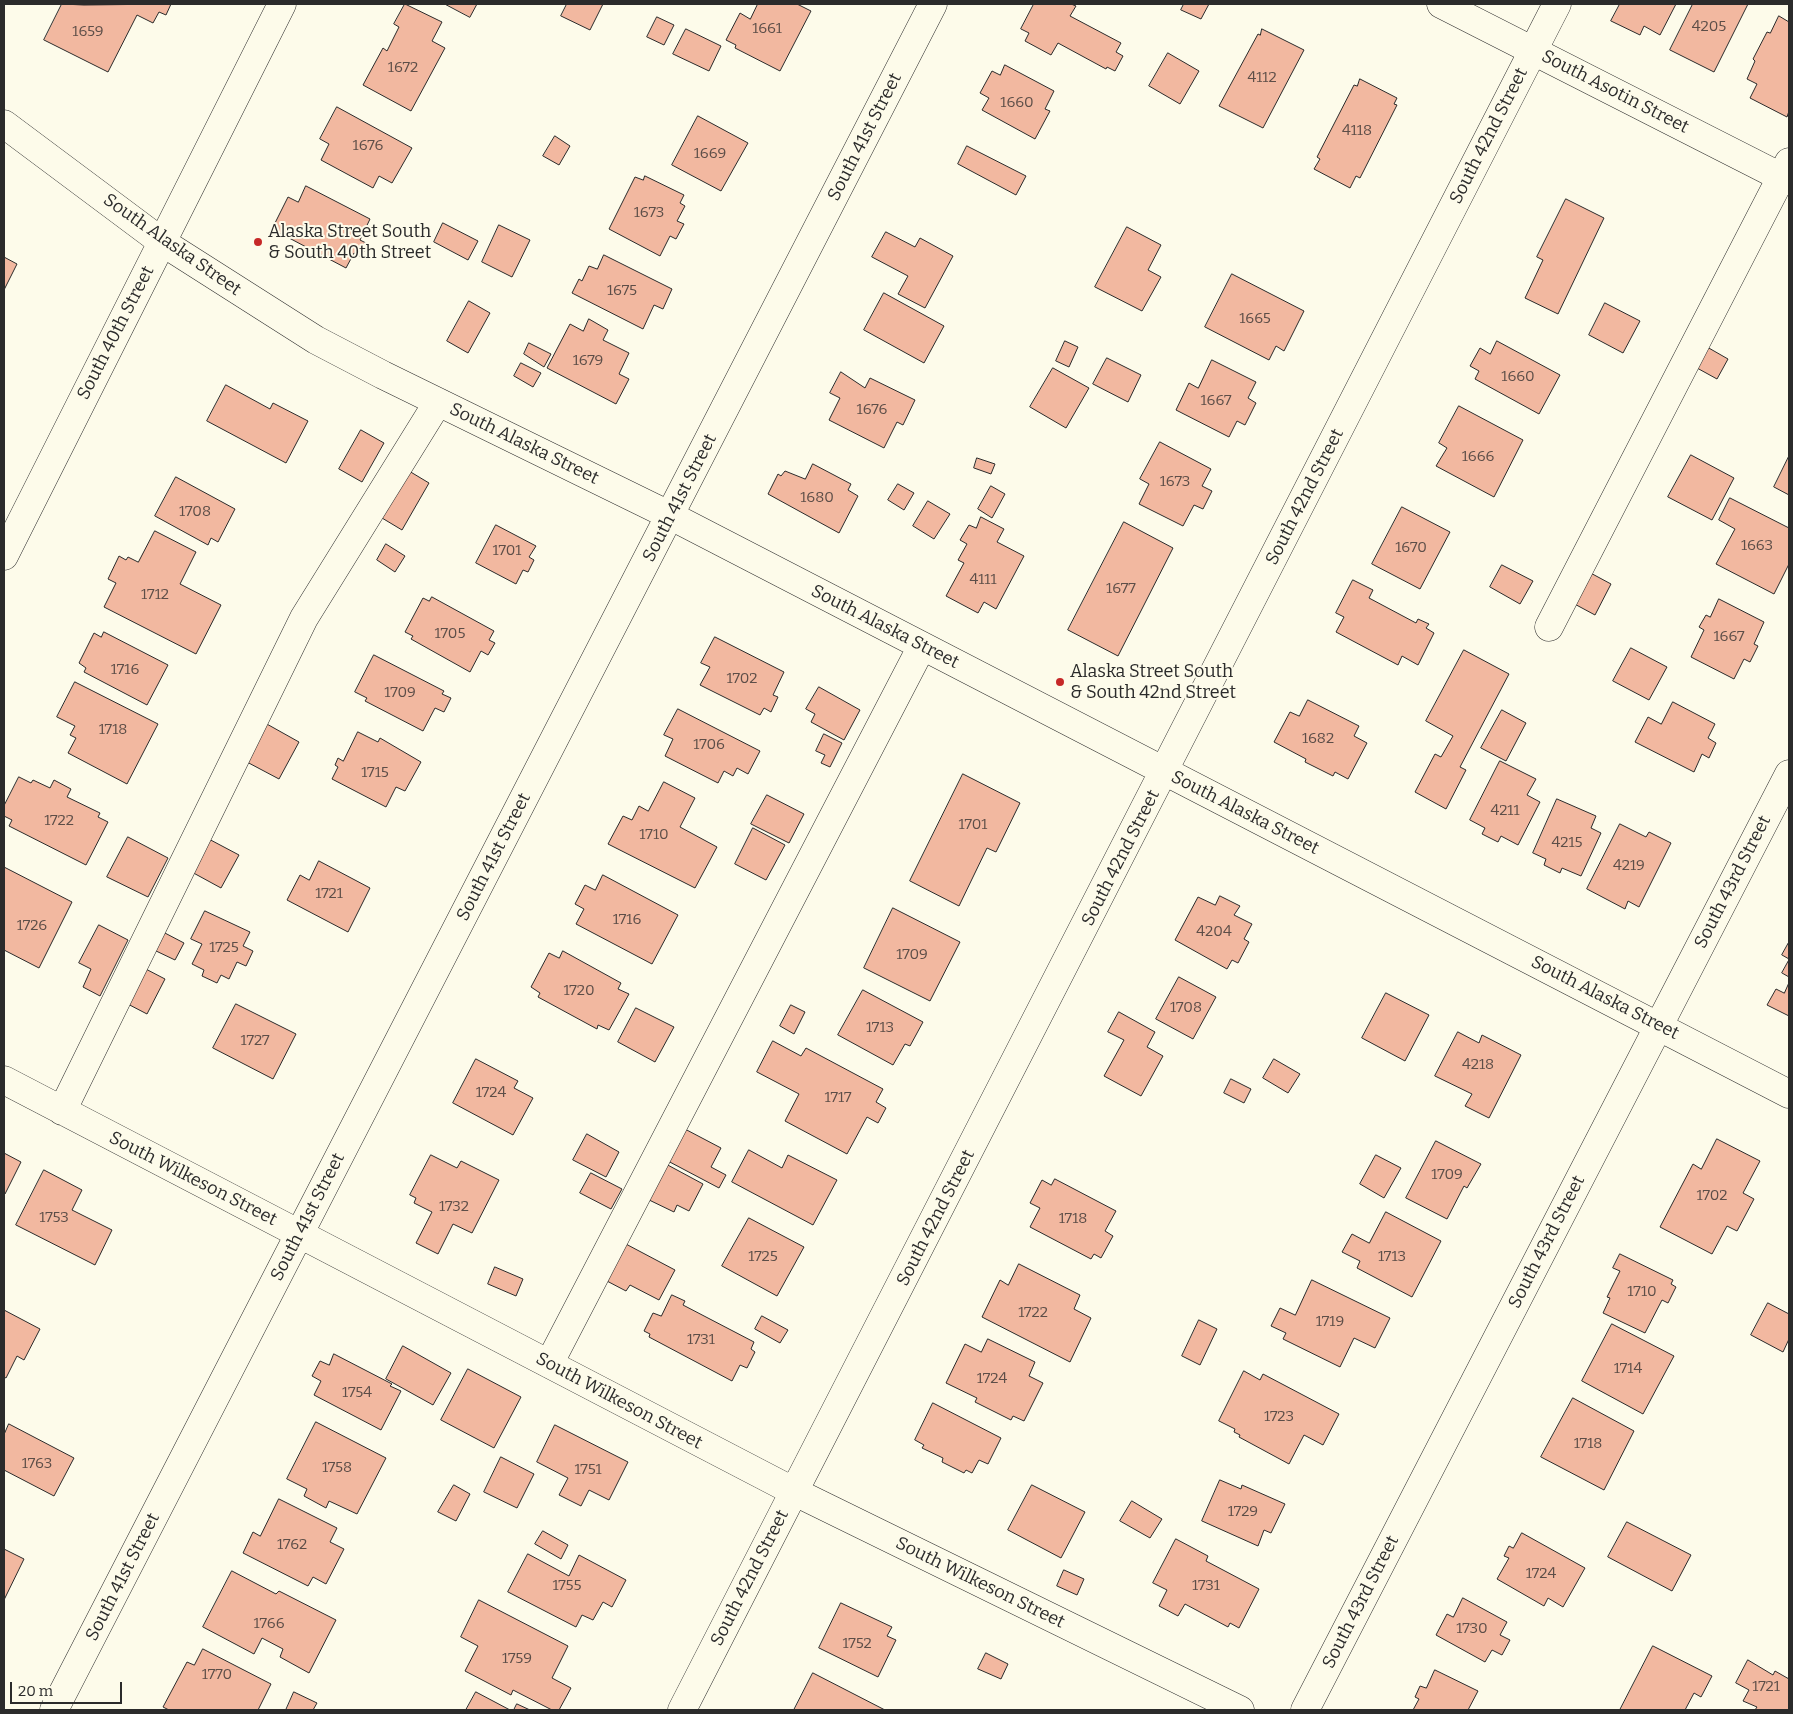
<!DOCTYPE html>
<html>
<head>
<meta charset="utf-8">
<style>
  body { margin:0 }
  #map { position:relative; width:1793px; height:1714px; overflow:hidden; background:#fdfbea; font-family:Bitter,serif }
  canvas { display:block }
  .frame { position:absolute; inset:0; border:5px solid #2b2b2b; pointer-events:none }
  .scale { position:absolute; left:10px; top:1682px; width:112px; height:22px; box-sizing:border-box; border:2px solid #2b2b2b; border-top:0; padding-left:6px; font-size:15px; line-height:18px; white-space:nowrap; color:#2b2b2b; -webkit-text-stroke:4px #fdfbea; paint-order:stroke }
</style>
</head>
<body>
<div id="map">
<canvas width="1793" height="1714"></canvas>
<div class="frame"></div>
<div class="scale">20 m</div>
</div>
<script>
const context = document.querySelector('canvas').getContext('2d');
context.lineJoin = 'round';
function fill(path, color) {
  context.fillStyle = color;
  context.fill(path, 'evenodd');
}
function stroke(path, color, width, dash) {
  context.strokeStyle = color;
  context.lineWidth = width;
  context.lineCap = dash ? 'butt' : 'round';
  context.setLineDash(dash || []);
  context.stroke(path);
}
function drawText(font, color, halo, rows, align = 'center') {
  context.font = font + ' Bitter,serif';
  context.lineWidth = 4;
  context.setLineDash([]);
  context.textBaseline = 'middle';
  context.strokeStyle = halo;
  context.fillStyle = color;
  for (const [text, x, y, turn = 0] of rows) {
    context.save();
    context.translate(x, y);
    context.rotate((+turn || 0) * Math.PI / 180);
    context.textAlign = isNaN(turn) ? turn : align;
    if (halo) context.strokeText(text, 0, 0);
    context.fillText(text, 0, 0);
    context.restore();
  }
}
const building = new Path2D(`
  M62,4L84,5L171,4L166,15L159,12L153,23L137,15L108,72L44,40Z
  M405,4L442,22L432,41L445,48L411,111L363,85L383,48L387,51L399,27L394,24Z
  M445,4H477L470,17Z
  M567,4H603L590,30L561,16Z
  M758,4H797L811,11L780,71L735,48L736,45L726,40L740,13L750,19Z
  M1034,4H1071L1076,6L1070,16L1121,43L1116,52L1123,56L1115,71L1107,67L1106,69L1058,43L1051,55L1025,41L1029,33L1021,29Z
  M1184,4H1209L1201,19L1181,10Z
  M1620,4H1676L1660,35L1644,26L1640,35L1611,21Z
  M1693,4H1748L1714,72L1670,50Z
  M1779,16L1789,22V111L1787,117L1750,98L1757,84L1747,79L1755,61L1753,59L1767,32L1770,33Z
  M657,17L674,25L664,45L647,37Z
  M686,29L721,46L709,71L673,54Z
  M1262,29L1304,50L1263,128L1219,106L1258,34L1260,35Z
  M1168,53L1199,71L1180,104L1149,86Z
  M1005,65L1054,91L1045,109L1050,111L1035,139L982,110L989,98L980,93L992,71L1000,75Z
  M1360,79L1397,98L1394,104L1397,105L1360,178L1356,176L1350,188L1314,169L1320,159L1317,157L1354,85L1357,86Z
  M337,107L412,148L392,183L379,176L373,188L321,160L329,144L320,139Z
  M698,116L748,143L721,191L672,165Z
  M555,136L570,146L559,165L543,156Z
  M967,146L1026,176L1016,195L958,164Z
  M645,176L684,195L680,203L685,206L677,221L684,224L676,239L670,236L660,256L609,229L635,177L643,180Z
  M306,186L370,219L360,240L368,244L361,257L354,253L346,268L272,229L288,197L298,202Z
  M1566,199L1604,218L1558,314L1525,298L1543,260L1537,257Z
  M443,223L478,241L468,260L434,242Z
  M499,225L530,240L512,277L482,262Z
  M1127,227L1161,245L1148,270L1161,277L1142,311L1095,287Z
  M886,232L915,247L920,238L953,256L925,308L898,294L908,276L872,257Z
  M604,255L672,289L663,309L654,305L643,329L572,293L579,279L582,281L589,266L597,269Z
  M4,257L17,264L4,290Z
  M1232,274L1304,311L1284,351L1276,346L1269,360L1205,327Z
  M884,293L944,326L924,363L864,330Z
  M469,301L490,313L468,353L447,341Z
  M1605,303L1640,321L1623,353L1589,335Z
  M589,319L608,330L603,340L629,353L619,374L629,379L616,404L547,368L570,324L583,331Z
  M1065,341L1078,347L1069,367L1056,361Z
  M1497,341L1560,375L1539,414L1475,379L1479,371L1470,366L1480,348L1490,354Z
  M529,343L551,354L544,367L524,354Z
  M1707,347L1728,359L1717,379L1697,368Z
  M1107,358L1141,375L1128,402L1093,384Z
  M1212,360L1256,382L1248,398L1256,403L1245,425L1237,421L1229,437L1176,410L1189,383L1198,388Z
  M521,363L541,373L533,387L514,376Z
  M1053,368L1089,388L1066,428L1030,407Z
  M841,372L865,388L870,378L915,400L903,425L897,422L884,448L829,420L840,398L830,393Z
  M226,385L270,409L273,403L308,421L286,463L207,421Z
  M1459,406L1523,440L1494,497L1436,466L1447,448L1439,443Z
  M361,430L384,443L362,482L339,469Z
  M1160,442L1211,469L1202,486L1212,491L1203,509L1194,505L1183,526L1139,504L1149,484L1140,479Z
  M1691,455L1734,478L1712,520L1668,497Z
  M1789,456V495L1774,487Z
  M977,458L995,464L991,474L974,468Z
  M813,464L851,484L848,490L858,496L839,533L768,494L778,474L781,476L785,471L805,479Z
  M409,471L429,483L402,530L382,518Z
  M176,477L235,509L218,542L211,538L208,545L155,516Z
  M898,484L914,493L904,510L888,500Z
  M991,486L1005,494L992,518L978,509Z
  M1730,498L1789,528V564L1774,594L1716,564L1735,529L1719,520Z
  M928,501L950,514L934,539L913,526Z
  M1402,507L1450,532L1420,589L1372,564Z
  M981,517L1004,529L997,542L1024,556L996,609L984,602L978,613L946,596L964,563L958,560L967,544L960,540L969,525L976,528Z
  M1124,522L1173,548L1118,656L1068,630Z
  M496,525L536,546L529,557L534,560L528,572L523,570L516,584L476,563Z
  M155,531L196,552L180,584L221,605L196,654L104,607L116,583L108,579L119,556L126,560L128,557L138,562Z
  M386,544L405,556L395,572L377,560Z
  M1502,565L1533,581L1520,604L1490,587Z
  M1585,570L1611,584L1595,615L1569,601Z
  M1353,580L1373,590L1369,598L1416,623L1418,619L1429,624L1426,628L1434,633L1418,665L1402,656L1398,665L1336,632L1344,617L1336,613Z
  M432,597L494,631L489,640L495,643L488,655L481,651L470,672L411,639L413,636L405,632L423,598L429,601Z
  M1719,599L1764,622L1754,644L1758,646L1750,662L1744,659L1734,679L1691,657L1704,630L1699,627L1706,615L1710,617Z
  M104,632L168,665L147,705L84,672L86,668L79,663L94,633L101,637Z
  M715,637L784,672L773,695L778,697L771,712L764,708L760,715L700,685L710,667L701,663Z
  M1631,648L1667,667L1649,700L1613,681Z
  M1464,650L1509,674L1460,767L1466,770L1446,809L1415,792L1435,754L1441,757L1453,736L1426,721Z
  M374,655L444,691L442,694L451,698L444,712L435,708L423,731L365,701L367,698L355,692Z
  M75,682L158,724L127,784L68,753L76,738L70,735L75,726L57,717Z
  M819,687L860,710L844,740L811,722L815,714L806,709Z
  M1308,700L1359,726L1354,736L1367,743L1348,779L1335,772L1333,776L1305,762L1306,759L1274,742L1290,712L1299,716Z
  M1673,702L1715,724L1708,738L1716,743L1709,758L1702,754L1694,772L1635,742L1648,717L1661,724Z
  M678,709L760,751L748,774L737,768L733,776L724,771L718,783L665,756L673,739L664,735Z
  M1502,710L1526,723L1506,761L1481,748Z
  M265,723L299,742L279,779L245,761Z
  M358,732L378,742L380,738L421,762L405,791L396,787L386,807L332,779L338,767L335,765L338,758L343,761Z
  M824,734L842,743L830,767L821,763L825,755L816,751Z
  M1500,761L1536,779L1527,795L1540,802L1518,845L1501,836L1498,842L1482,834L1485,828L1470,820Z
  M963,774L1020,803L996,852L987,848L959,906L910,881Z
  M19,777L31,783L33,780L50,788L54,780L71,789L67,797L100,813L98,817L108,822L86,865L9,826L12,820L4,816V806Z
  M664,782L695,798L680,827L717,847L695,888L608,844L623,816L632,820L639,806L648,811Z
  M767,795L804,814L789,843L751,824Z
  M1557,799L1596,816L1591,828L1601,833L1581,876L1562,868L1560,873L1544,865L1546,859L1533,853Z
  M1620,824L1646,837L1649,832L1671,843L1639,907L1628,901L1625,909L1587,889Z
  M753,828L785,845L766,880L735,864Z
  M128,837L168,858L148,897L107,877Z
  M205,837L239,855L221,888L188,870Z
  M319,861L370,888L348,932L287,900L300,875L309,880Z
  M4,867L72,902L39,968L4,950Z
  M603,875L678,915L652,964L576,924L584,909L575,904L585,885L595,890Z
  M1220,896L1240,906L1234,915L1252,924L1244,939L1249,942L1238,963L1232,960L1227,969L1175,940L1198,897L1215,905Z
  M893,908L960,942L930,1001L864,968Z
  M205,911L250,932L243,946L253,951L246,966L237,962L229,979L221,975L217,983L202,976L204,970L192,964L202,944L191,939Z
  M99,925L128,940L100,996L83,987L91,969L79,963Z
  M163,932L184,943L175,960L154,950Z
  M1789,942V959L1782,955Z
  M563,951L621,983L618,989L629,994L609,1030L598,1025L597,1029L538,997L540,993L531,987L549,953L559,958Z
  M1789,960V977L1782,973Z
  M140,966L165,979L147,1014L122,1001Z
  M1179,977L1216,997L1193,1039L1156,1019Z
  M1789,983V1016L1767,1005L1776,989L1784,993Z
  M863,990L923,1022L910,1046L905,1044L893,1065L838,1035Z
  M1386,993L1429,1015L1405,1061L1362,1038Z
  M236,1004L296,1034L273,1079L213,1048Z
  M791,1005L805,1012L794,1034L780,1026Z
  M636,1008L674,1027L655,1062L618,1042Z
  M1119,1012L1155,1032L1147,1047L1163,1056L1141,1096L1104,1076L1124,1040L1108,1032Z
  M1458,1032L1479,1043L1482,1035L1521,1055L1489,1118L1465,1106L1472,1094L1435,1076Z
  M773,1041L801,1056L806,1048L883,1089L876,1102L886,1108L878,1123L867,1117L847,1154L785,1121L799,1094L757,1072Z
  M476,1059L518,1081L514,1088L533,1098L513,1135L453,1103Z
  M1274,1059L1300,1074L1288,1093L1263,1078Z
  M1231,1079L1251,1089L1244,1103L1224,1093Z
  M683,1128L721,1148L711,1167L726,1175L719,1188L666,1160Z
  M587,1134L619,1152L606,1177L573,1160Z
  M1717,1139L1760,1161L1743,1193L1754,1199L1737,1231L1727,1226L1712,1254L1660,1227L1693,1164L1701,1169Z
  M1436,1141L1481,1164L1467,1188L1464,1186L1447,1219L1406,1198Z
  M749,1150L782,1168L788,1155L837,1180L813,1225L732,1182Z
  M4,1153L21,1162L5,1194L4,1193Z
  M431,1155L457,1168L461,1161L499,1180L472,1233L453,1224L438,1254L416,1243L432,1212L414,1203L416,1198L410,1195Z
  M1376,1155L1401,1168L1384,1198L1360,1184Z
  M664,1163L703,1184L689,1211L677,1205L674,1212L645,1198Z
  M44,1170L82,1190L72,1210L112,1230L95,1265L16,1225Z
  M591,1173L622,1189L611,1209L580,1193Z
  M1055,1179L1116,1211L1105,1231L1113,1236L1101,1258L1094,1254L1091,1259L1030,1227L1040,1208L1030,1203L1042,1180L1051,1185Z
  M1386,1212L1441,1241L1412,1297L1357,1268L1360,1261L1342,1252L1352,1234L1369,1243Z
  M749,1218L804,1247L777,1296L722,1266Z
  M624,1243L675,1270L659,1300L630,1285L626,1291L605,1280Z
  M1620,1254L1673,1280L1671,1284L1676,1287L1668,1303L1662,1300L1645,1333L1603,1313L1610,1298L1607,1297L1620,1271L1613,1268Z
  M1019,1264L1080,1295L1074,1309L1091,1318L1070,1362L982,1317L1000,1280L1008,1285Z
  M495,1267L523,1279L516,1296L488,1284Z
  M1312,1280L1390,1318L1375,1348L1354,1338L1340,1367L1283,1339L1286,1333L1271,1326L1280,1308L1295,1315Z
  M672,1295L685,1301L683,1305L754,1342L751,1349L755,1352L747,1368L740,1365L732,1381L649,1337L650,1334L644,1331L653,1313L661,1316Z
  M1768,1303L1789,1314V1339L1783,1352L1751,1335Z
  M4,1310L40,1329L24,1360L17,1356L6,1378L4,1377Z
  M762,1316L788,1330L780,1343L755,1329Z
  M1199,1320L1217,1329L1200,1365L1182,1356Z
  M1612,1324L1674,1356L1643,1414L1582,1381Z
  M988,1339L1035,1362L1029,1376L1043,1383L1024,1421L1013,1416L1011,1420L975,1402L977,1398L946,1383L965,1344L981,1352Z
  M403,1346L451,1373L433,1405L386,1379Z
  M334,1354L392,1384L390,1386L401,1391L381,1430L314,1395L321,1381L312,1376L320,1361L329,1365Z
  M468,1369L521,1397L494,1448L441,1420Z
  M1244,1371L1260,1380L1263,1374L1339,1414L1323,1445L1304,1435L1289,1464L1239,1437L1240,1435L1234,1432L1235,1429L1219,1421Z
  M1573,1398L1634,1431L1604,1490L1541,1457Z
  M933,1403L1001,1438L988,1464L979,1460L972,1473L966,1470L964,1473L942,1462L943,1458L922,1448L924,1445L915,1440Z
  M316,1422L386,1458L357,1514L329,1501L326,1508L304,1496L307,1489L287,1479Z
  M9,1424L74,1458L54,1496L4,1470V1435Z
  M555,1425L628,1462L609,1500L589,1490L581,1506L559,1495L568,1478L537,1462Z
  M501,1457L534,1474L517,1508L484,1492Z
  M1220,1480L1241,1489L1242,1485L1285,1504L1271,1533L1264,1530L1258,1546L1202,1521Z
  M454,1485L470,1494L456,1521L438,1512Z
  M1032,1485L1085,1512L1061,1558L1008,1530Z
  M279,1499L337,1528L330,1542L344,1549L326,1584L313,1577L308,1586L243,1553L253,1532L260,1536Z
  M1132,1501L1162,1519L1150,1538L1120,1521Z
  M1627,1522L1691,1555L1672,1591L1608,1557Z
  M543,1531L568,1545L561,1559L535,1544Z
  M1522,1533L1585,1568L1563,1607L1548,1598L1544,1606L1497,1579L1509,1558L1504,1556L1509,1546L1513,1548Z
  M1176,1539L1208,1556L1206,1561L1259,1589L1239,1628L1230,1623L1228,1627L1185,1604L1178,1616L1159,1606L1167,1590L1153,1583Z
  M4,1549L24,1559L4,1600Z
  M528,1554L569,1576L579,1555L626,1580L612,1607L603,1602L593,1620L582,1615L576,1627L508,1592Z
  M1064,1570L1084,1579L1077,1595L1057,1586Z
  M232,1571L276,1594L279,1591L336,1620L309,1673L280,1657L283,1649L262,1638L254,1654L203,1627Z
  M1463,1598L1507,1622L1500,1635L1510,1640L1502,1655L1492,1650L1485,1662L1436,1635L1447,1614L1453,1617Z
  M479,1600L568,1646L552,1678L571,1688L559,1710H552L513,1690L511,1695L465,1671L478,1646L461,1637Z
  M841,1603L892,1627L887,1636L896,1640L878,1677L819,1648Z
  M1653,1646L1712,1676L1701,1697L1694,1693L1685,1710H1620Z
  M203,1649L271,1684L258,1710H169L163,1707L187,1662L194,1665Z
  M986,1653L1008,1664L1001,1679L978,1669Z
  M1748,1660L1773,1675L1775,1671L1789,1679V1710H1755L1757,1707L1743,1701L1749,1690L1736,1683Z
  M1435,1670L1478,1691L1468,1710H1413L1419,1699L1415,1697L1420,1686L1426,1688Z
  M813,1673L885,1710H794Z
  M294,1692L317,1703L313,1710H286Z
  M476,1692L510,1710H466Z
  M517,1704L530,1710H514Z`);
fill(building, '#f2b8a0');
stroke(building, '#2b2b2b', 1);
const minor = new Path2D(`
  M1441,4L1789,181
  M4,124L162,242L316,340L383,375L671,516L1789,1094
  M4,556L282,4
  M1549,627L1789,162
  M4,1080L795,1492L1240,1710
  M62,1111L304,618L438,402
  M549,1364L922,646
  M54,1710L933,4
  M682,1710L1557,4
  M1305,1710L1789,774`);
stroke(minor, '#2b2b2b', 29);
stroke(minor, '#fdfbea', 28);
for (const [x, y, r, color] of [
  [258,242,5,"#c62828"],
  [1060,682,5,"#c62828"]
]) {
  const dot = new Path2D();
  dot.arc(x, y, r, 0, 2 * Math.PI);
  context.fillStyle = color;
  context.fill(dot);
  stroke(dot, '#fdfbea', 2);
}
drawText('15px', '#5d4e48', null, [
  ["4205",1709,27],
  ["1661",767,29],
  ["1659",88,32],
  ["1672",403,68],
  ["4112",1262,78],
  ["1660",1017,103],
  ["4118",1357,131],
  ["1676",368,146],
  ["1669",710,154],
  ["1673",649,213],
  ["1675",622,291],
  ["1665",1255,319],
  ["1679",588,361],
  ["1660",1518,377],
  ["1667",1216,401],
  ["1676",872,410],
  ["1666",1478,457],
  ["1673",1175,482],
  ["1680",817,498],
  ["1708",195,512],
  ["1663",1757,546],
  ["1670",1411,548],
  ["1701",507,551],
  ["4111",983,580],
  ["1677",1121,589],
  ["1712",155,595],
  ["1705",450,634],
  ["1667",1729,637],
  ["1716",125,670],
  ["1702",742,679],
  ["1709",400,693],
  ["1718",113,730],
  ["1682",1318,739],
  ["1706",709,745],
  ["1715",375,773],
  ["4211",1505,811],
  ["1722",59,821],
  ["1701",973,825],
  ["1710",654,835],
  ["4215",1567,843],
  ["4219",1629,866],
  ["1721",329,894],
  ["1716",627,920],
  ["1726",32,926],
  ["4204",1214,932],
  ["1725",224,948],
  ["1709",912,955],
  ["1720",579,991],
  ["1708",1186,1008],
  ["1713",880,1028],
  ["1727",255,1041],
  ["4218",1478,1065],
  ["1724",491,1093],
  ["1717",838,1098],
  ["1709",1447,1175],
  ["1702",1712,1196],
  ["1732",454,1207],
  ["1753",54,1218],
  ["1718",1073,1219],
  ["1725",763,1257],
  ["1713",1392,1257],
  ["1710",1642,1292],
  ["1722",1033,1313],
  ["1719",1330,1322],
  ["1731",701,1340],
  ["1714",1628,1369],
  ["1724",992,1379],
  ["1754",357,1393],
  ["1723",1279,1417],
  ["1718",1588,1444],
  ["1763",37,1464],
  ["1758",337,1468],
  ["1751",588,1470],
  ["1729",1243,1512],
  ["1762",292,1545],
  ["1724",1541,1574],
  ["1755",567,1586],
  ["1731",1206,1586],
  ["1766",269,1624],
  ["1730",1472,1629],
  ["1752",857,1644],
  ["1759",517,1659],
  ["1770",217,1675],
  ["1721",1766,1687]
]);
drawText('18px', '#2b2b2b', '#fdfbea', [
  ["South Asotin Street",1615,92,27],
  ["South 42nd Street",1489,136,-63],
  ["South 41st Street",865,137,-63],
  ["South Alaska Street",172,245,35],
  ["South 40th Street",116,333,-63],
  ["South Alaska Street",524,444,26],
  ["South 42nd Street",1305,497,-63],
  ["South 41st Street",680,498,-63],
  ["South Alaska Street",885,627,27],
  ["South Alaska Street",1245,813,27],
  ["South 41st Street",494,857,-63],
  ["South 42nd Street",1121,858,-63],
  ["South 43rd Street",1733,882,-63],
  ["South Alaska Street",1605,998,27],
  ["South Wilkeson Street",193,1179,27],
  ["South 41st Street",308,1217,-63],
  ["South 42nd Street",936,1218,-63],
  ["South 43rd Street",1547,1242,-63],
  ["South Wilkeson Street",619,1401,28],
  ["South 41st Street",123,1577,-63],
  ["South 42nd Street",750,1578,-63],
  ["South Wilkeson Street",980,1583,26],
  ["South 43rd Street",1361,1602,-63]
]);
drawText('18px', '#2b2b2b', '#fdfbea', [
  ["Alaska Street South",268,232],
  ["& South 40th Street",268,253],
  ["Alaska Street South",1070,672],
  ["& South 42nd Street",1070,693]
], 'left');
</script>
</body>
</html>
